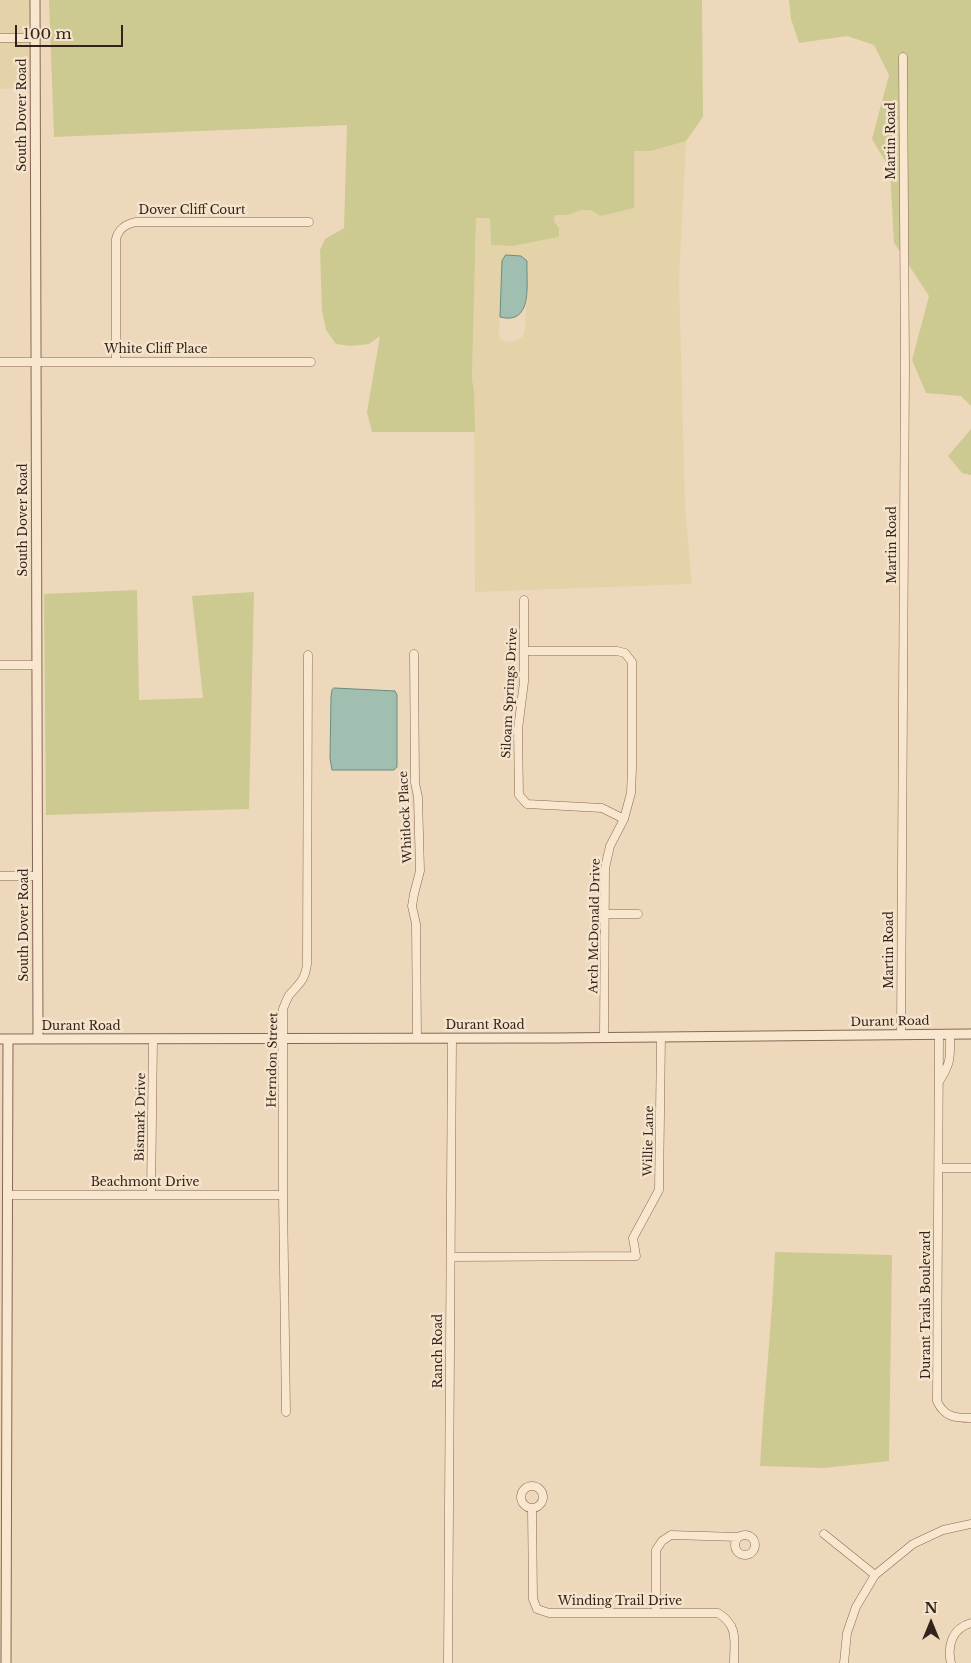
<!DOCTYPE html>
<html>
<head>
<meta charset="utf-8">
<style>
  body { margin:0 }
  #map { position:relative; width:971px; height:1663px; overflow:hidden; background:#eed8bc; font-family:"Libre Baskerville",serif }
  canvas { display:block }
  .north { position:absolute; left:906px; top:1598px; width:50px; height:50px; -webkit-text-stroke:4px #f5e3cc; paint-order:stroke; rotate:0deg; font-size:14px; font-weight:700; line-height:20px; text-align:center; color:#34231b }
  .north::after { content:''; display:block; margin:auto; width:18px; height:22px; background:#34231b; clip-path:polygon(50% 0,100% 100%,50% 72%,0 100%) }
  .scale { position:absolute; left:15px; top:25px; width:108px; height:22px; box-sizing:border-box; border:2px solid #34231b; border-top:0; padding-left:6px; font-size:15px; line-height:18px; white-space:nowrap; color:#34231b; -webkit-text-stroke:4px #f5e3cc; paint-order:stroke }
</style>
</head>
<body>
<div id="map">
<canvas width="971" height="1663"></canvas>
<div class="north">N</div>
<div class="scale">100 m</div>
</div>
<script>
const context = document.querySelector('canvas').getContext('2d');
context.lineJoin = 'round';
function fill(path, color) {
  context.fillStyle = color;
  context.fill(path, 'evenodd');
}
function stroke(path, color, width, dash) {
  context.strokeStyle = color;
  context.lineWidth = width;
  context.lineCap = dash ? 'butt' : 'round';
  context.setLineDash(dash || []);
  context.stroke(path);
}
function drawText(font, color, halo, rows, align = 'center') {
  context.font = font + ' "Libre Baskerville",serif';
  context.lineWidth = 5;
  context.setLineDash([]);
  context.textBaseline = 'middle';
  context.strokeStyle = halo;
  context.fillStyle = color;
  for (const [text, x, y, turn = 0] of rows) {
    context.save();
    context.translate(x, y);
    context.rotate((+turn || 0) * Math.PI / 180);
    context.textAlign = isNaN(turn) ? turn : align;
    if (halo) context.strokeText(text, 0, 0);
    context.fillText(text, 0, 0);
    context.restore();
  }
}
fill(new Path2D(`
  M0,0H32V34H0Z
  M0,42H32V88L0,89Z
  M686,141L679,280L685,507L692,584L475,592L474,391L472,379L476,218H490L491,245L513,246L559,237V228L554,221L555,215H568L581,210H590L601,216L634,151H651ZM516,255L521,256L527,261L525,329L523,336L516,341L506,342L500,339L499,335L502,261Z`), '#e4d2a9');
fill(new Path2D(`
  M49,0H702L703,117L686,141L651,151H634V208L601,216L590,210H581L568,215H555L554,221L559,228V237L513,246L491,245L490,218H476L472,379L474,391L475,432H372L367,412L380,336L369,344L351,346L336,344L326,330L322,310L320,250L325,239L344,228L347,125L54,137Z
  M789,0H971V406L961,396L926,393L912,360L929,296L908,264L906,53L899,54L901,253L894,243L890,169L872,139L889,75L874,45L847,36L799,43L791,19Z
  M971,429V475L962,473L948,456Z
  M137,590L139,700L203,698L192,596L254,592L249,809L46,815L44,594Z
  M775,1252L892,1255L889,1461L824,1468L760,1466C764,1395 772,1324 775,1252Z`), '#ccca90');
const water = new Path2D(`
  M506,255L521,256L527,261C526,282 534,326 500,317L502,261Z
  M334,688L395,691L397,695V767L394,770H332L330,758L331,697L332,690Z`);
fill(water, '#a0bfb1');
stroke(water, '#688c7e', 1);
const minor = new Path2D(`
  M0,38H35
  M116,361V239C119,228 126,224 136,222H309
  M0,362H311
  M524,600V682L518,729L519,795L527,804L602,808L624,819
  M525,651H617L625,653L632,662V768L631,793L624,819L610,846L605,868L604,1037
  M414,654L415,783L418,797L420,871L414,894L412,906L416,924L417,1038
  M0,665H37
  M0,876H37
  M606,914H638
  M901,1034L905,367L903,57
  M939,1034L937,1401C944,1417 955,1418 971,1418
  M939,1082C952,1061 950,1057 950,1034
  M939,1168H971
  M151,1194L153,1040
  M8,1195H283
  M451,1257L636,1256L633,1238L659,1190L661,1037
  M286,1412L283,1195V1009C285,1004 287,998 290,994C300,983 305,980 307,964L308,655
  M521 1497a11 11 0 1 1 22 0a11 11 0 1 1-22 0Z
  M532,1508L533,1599L537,1609L549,1613H718C739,1626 734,1641 734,1663
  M824,1534L875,1575
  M735 1545a10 10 0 1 1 20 0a10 10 0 1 1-20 0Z
  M656,1613V1550L662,1541L671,1535L739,1537
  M448,1663L452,1038
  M844,1663L847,1633L856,1607L875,1575L913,1544L943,1530L971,1524
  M951,1663C947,1646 952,1628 971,1623`);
const tertiary = new Path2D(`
  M35,0L38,1039
  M0,1039L556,1038L971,1034
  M6,1663L8,1039`);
stroke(minor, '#866856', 9);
stroke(tertiary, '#866856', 11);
stroke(minor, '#f9e6cf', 8);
stroke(tertiary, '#f9e6cf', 9);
drawText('12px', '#34231b', '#f5e3cc', [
  ["South Dover Road",23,115,-90],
  ["Martin Road",892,141,-90],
  ["Dover Cliff Court",192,211],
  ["White Cliff Place",156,350],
  ["South Dover Road",24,520,-90],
  ["Martin Road",893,545,-90],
  ["Siloam Springs Drive",510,693,-87],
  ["Whitlock Place",406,817,-93],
  ["South Dover Road",25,925,-90],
  ["Arch McDonald Drive",595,926,-89],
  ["Martin Road",890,950,-90],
  ["Durant Road",890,1022,-1],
  ["Durant Road",485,1026],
  ["Durant Road",81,1027],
  ["Herndon Street",273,1060,-89],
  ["Bismark Drive",141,1117,-89],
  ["Willie Lane",649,1141,-89],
  ["Beachmont Drive",145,1183],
  ["Durant Trails Boulevard",927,1305,-90],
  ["Ranch Road",439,1351,-90],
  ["Winding Trail Drive",620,1602]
]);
</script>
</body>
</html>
